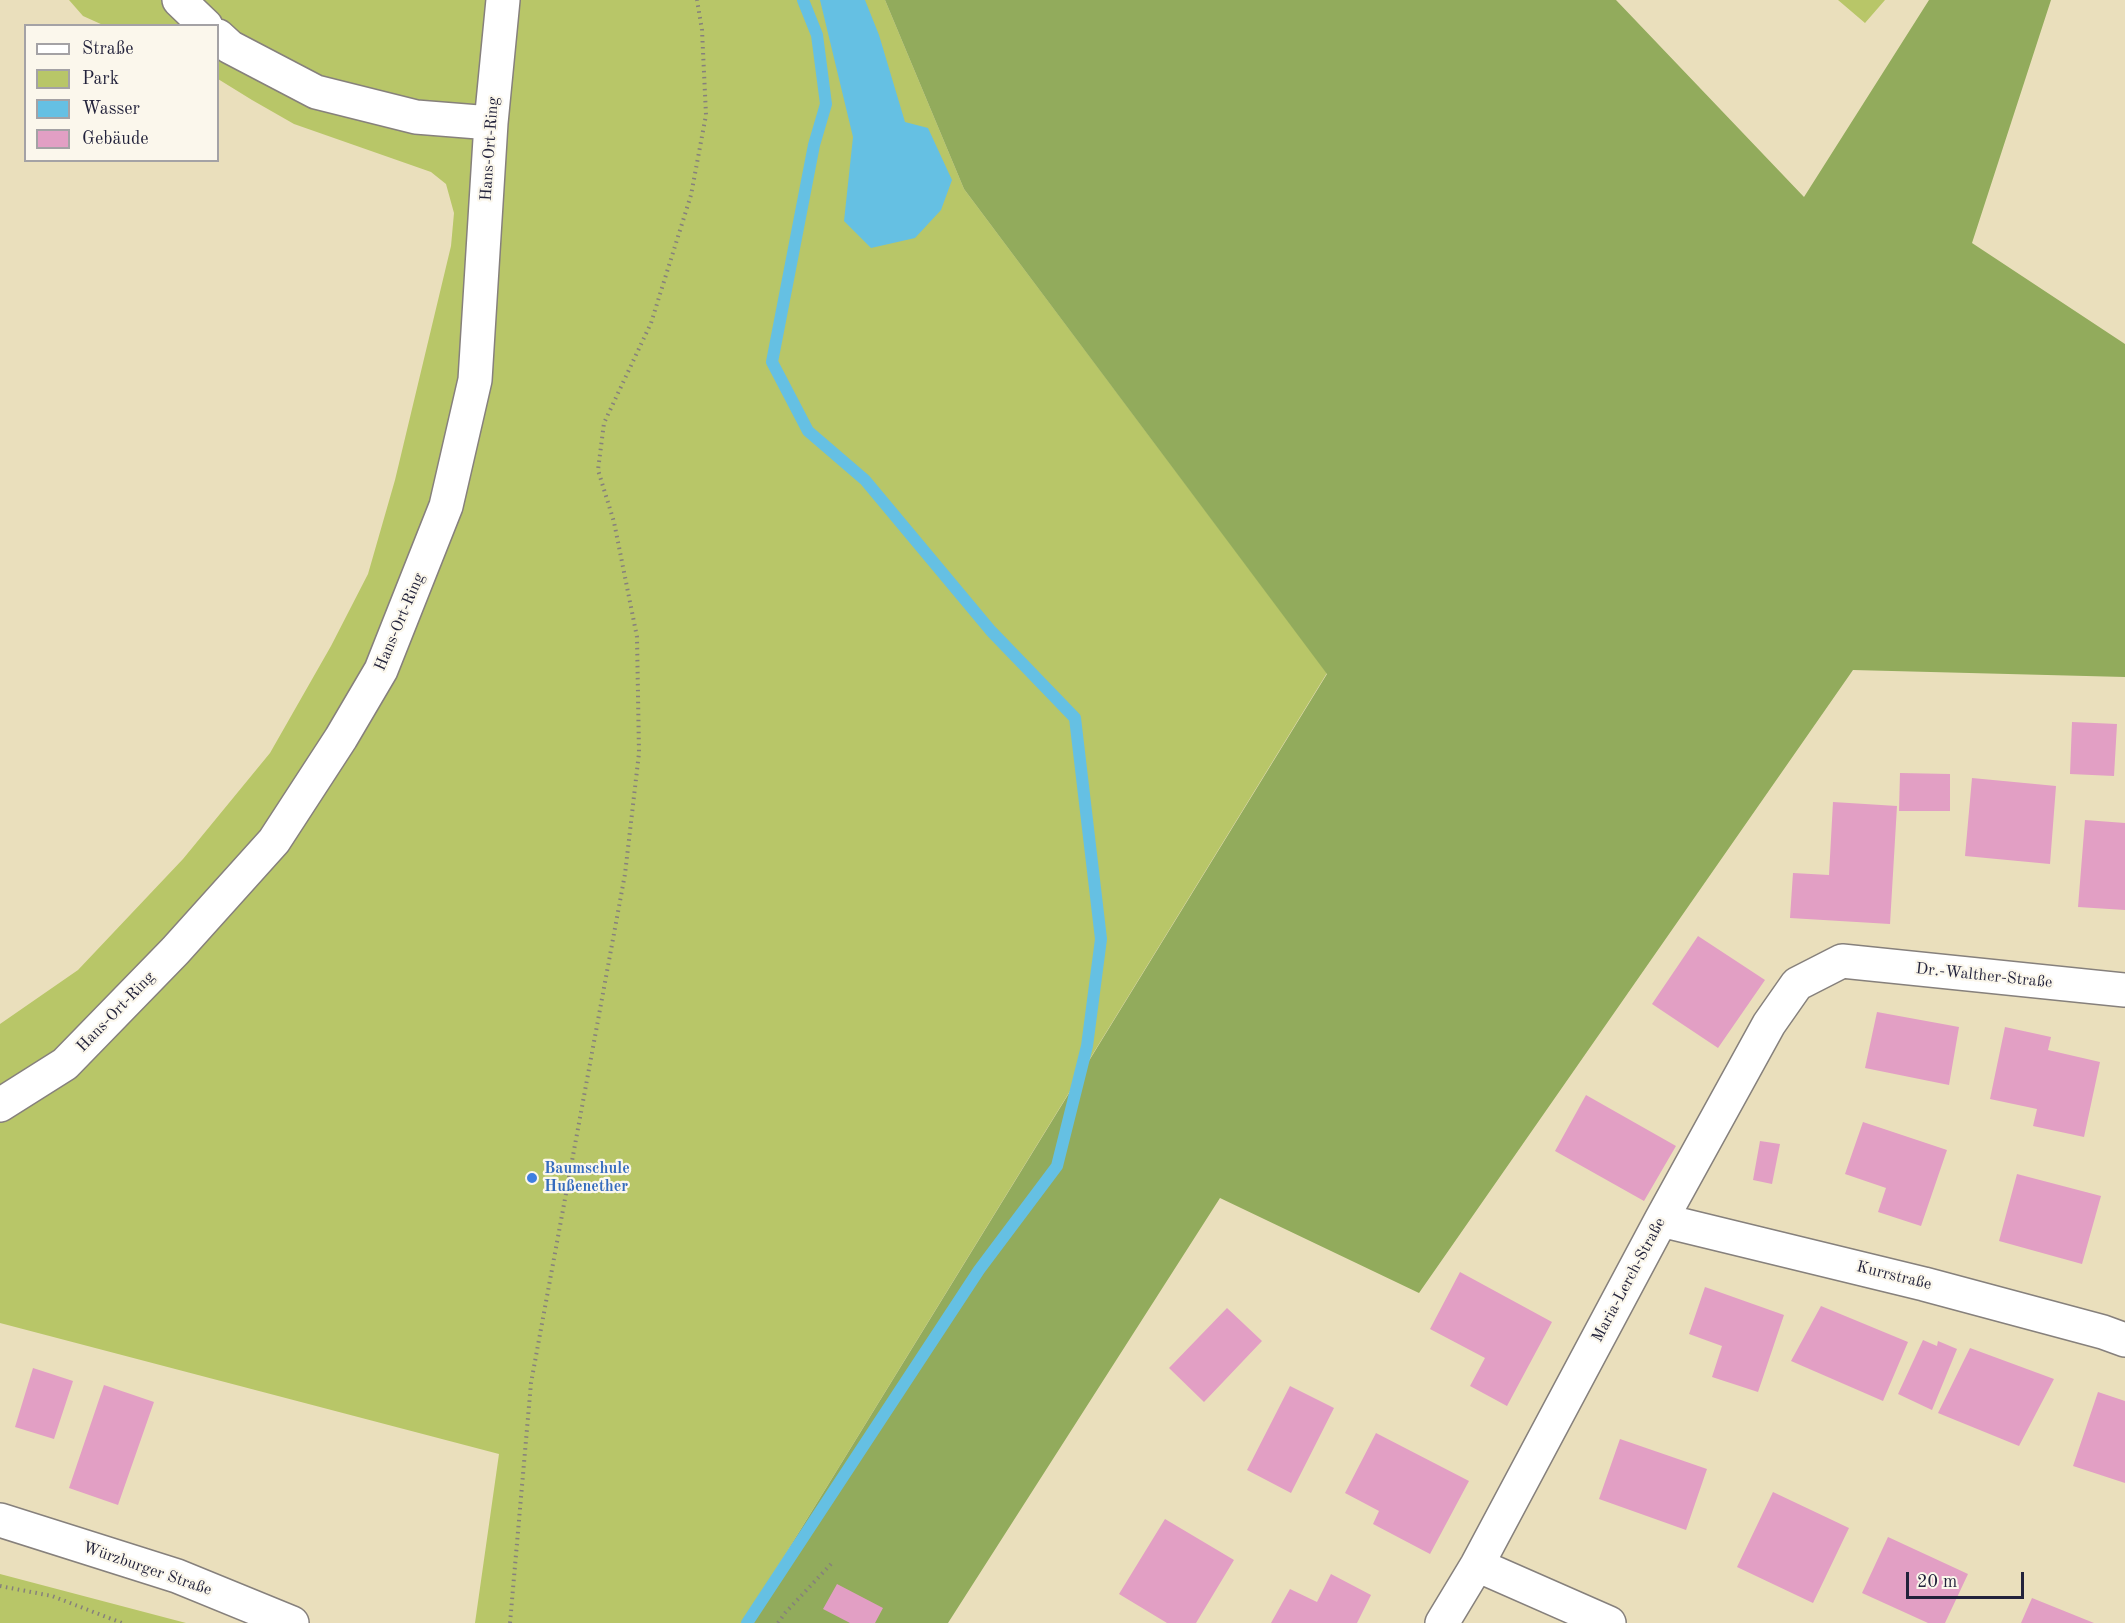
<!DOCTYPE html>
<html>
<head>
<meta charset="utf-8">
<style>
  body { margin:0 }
  #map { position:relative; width:2125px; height:1623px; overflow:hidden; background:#eadfbc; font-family:"Old Standard TT",serif }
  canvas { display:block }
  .legend { position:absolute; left:24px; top:24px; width:195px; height:138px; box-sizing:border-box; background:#fbf7ec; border:2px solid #a4a2a5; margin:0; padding:8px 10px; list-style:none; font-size:18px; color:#22223b }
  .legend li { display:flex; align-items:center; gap:12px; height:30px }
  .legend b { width:30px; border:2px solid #a4a2a5 }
  .scale { position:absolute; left:1906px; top:1572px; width:118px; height:27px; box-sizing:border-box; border:3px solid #22223b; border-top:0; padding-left:8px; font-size:18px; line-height:21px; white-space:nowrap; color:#22223b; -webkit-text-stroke:4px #fbf7ec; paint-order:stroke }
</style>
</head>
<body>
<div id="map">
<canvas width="2125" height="1623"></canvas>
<ul class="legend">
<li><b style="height:8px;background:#fff"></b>Straße</li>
<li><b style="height:16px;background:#b8c668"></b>Park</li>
<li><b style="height:16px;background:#65c0e3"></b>Wasser</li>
<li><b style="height:16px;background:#e29fc4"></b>Gebäude</li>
</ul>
<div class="scale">20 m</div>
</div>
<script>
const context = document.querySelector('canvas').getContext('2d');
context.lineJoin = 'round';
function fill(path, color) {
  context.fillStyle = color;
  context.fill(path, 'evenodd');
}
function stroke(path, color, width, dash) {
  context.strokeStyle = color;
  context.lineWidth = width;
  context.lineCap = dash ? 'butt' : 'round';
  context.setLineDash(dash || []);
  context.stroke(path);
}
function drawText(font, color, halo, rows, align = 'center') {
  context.font = font + ' "Old Standard TT",serif';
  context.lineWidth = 4.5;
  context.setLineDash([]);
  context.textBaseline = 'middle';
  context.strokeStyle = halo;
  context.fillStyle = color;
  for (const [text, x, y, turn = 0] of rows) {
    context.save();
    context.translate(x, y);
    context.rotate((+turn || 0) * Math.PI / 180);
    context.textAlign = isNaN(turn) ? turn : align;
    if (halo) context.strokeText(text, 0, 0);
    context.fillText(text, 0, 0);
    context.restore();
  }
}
fill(new Path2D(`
  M69,0H885L964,189L1327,673L743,1623H475L499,1454L0,1323V1024L78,970L183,859L270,753L331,646L368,574L395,480L451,246L454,213L446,184L431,172L294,124L252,100L218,79V26L103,25L83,16Z
  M1838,0H1885L1865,23Z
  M0,1574L186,1623H0Z`), '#b8c668');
fill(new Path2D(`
  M885,0H1616L1804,197L1929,0H2051L1972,243L2125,344V677L1853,670L1419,1293L1220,1198L948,1623H743L1327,674L964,189Z`), '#92ab5c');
fill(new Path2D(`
  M820,0H865L879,35L905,122L928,128L952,180L941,210L915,238L871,248L844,221L853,137Z`), '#65c0e3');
stroke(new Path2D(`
  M747,1623L979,1270L1057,1166L1087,1046L1101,939L1075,718L991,631L865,480L808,431L772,362L814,145L826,104L817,35L803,0`), '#65c0e3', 12);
fill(new Path2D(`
  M2072,722L2117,724L2114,776L2070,774Z
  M1900,773L1950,774V811H1899Z
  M1972,778L2056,786L2050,864L1965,856Z
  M1833,802L1897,806L1890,924L1790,918L1793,873L1829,875Z
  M2085,820L2125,823V910L2078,907Z
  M1698,936L1765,980L1718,1048L1652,1004Z
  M1877,1012L1959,1027L1949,1085L1865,1068Z
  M2005,1027L2051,1037L2048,1050L2100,1062L2084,1137L2033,1126L2037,1109L1990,1099Z
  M1586,1095L1676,1146L1644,1201L1555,1151Z
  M1863,1122L1947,1150L1921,1226L1878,1212L1886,1188L1845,1174Z
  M1760,1141L1780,1144L1772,1184L1753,1180Z
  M2017,1174L2101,1196L2082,1264L1999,1241Z
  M1460,1272L1552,1322L1507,1406L1470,1386L1485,1358L1430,1329Z
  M1705,1287L1784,1315L1758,1392L1712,1377L1722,1346L1689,1334Z
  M1821,1306L1908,1342L1883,1401L1791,1361Z
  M1227,1308L1262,1341L1204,1402L1169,1368Z
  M1923,1340L1937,1346L1938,1341L1957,1349L1932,1410L1898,1394Z
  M1970,1348L2054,1379L2019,1446L1938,1413Z
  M33,1368L73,1381L54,1439L15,1427Z
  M104,1385L154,1402L118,1505L69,1488Z
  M1290,1386L1334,1408L1291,1493L1247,1470Z
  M2098,1392L2125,1401V1483L2073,1466Z
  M1376,1433L1469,1481L1430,1554L1373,1524L1379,1511L1345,1493Z
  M1620,1439L1707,1469L1686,1530L1599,1499Z
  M1773,1492L1849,1528L1813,1603L1737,1567Z
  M1165,1519L1234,1560L1196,1623H1167L1119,1594Z
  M1888,1537L1968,1574L1945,1623H1928L1862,1593Z
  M1331,1574L1371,1595L1357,1623H1271L1290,1589L1317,1602Z
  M837,1584L883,1608L875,1623H850L823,1609Z
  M2032,1598L2094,1623H2021Z`), '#e29fc4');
const minor = new Path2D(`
  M1661,1220L1924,1284L2103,1332L2125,1340
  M0,1520L177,1576L292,1623
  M1477,1565L1609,1623
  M1442,1623L1477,1565L1661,1220L1769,1024L1797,984L1842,961L2125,990`);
const major = new Path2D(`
  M179,0L206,26
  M218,36L230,47L316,92L416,117L491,123
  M0,1105L65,1064L175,951L274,841L341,738L381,670L446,506L475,380L491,123L503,0`);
stroke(minor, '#86807c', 36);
stroke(major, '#86807c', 36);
stroke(new Path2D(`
  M0,1586L52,1596L122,1623
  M510,1623L531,1383L625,874L639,753L637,637L614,522L598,470L604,423L651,323L691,195L706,115L702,30L697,0
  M778,1623L785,1613L831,1564`), '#86807c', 4, [1.5, 4.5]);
stroke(minor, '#fff', 33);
stroke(major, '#fff', 33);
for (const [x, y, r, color] of [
  [532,1178,6,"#3f7fe0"]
]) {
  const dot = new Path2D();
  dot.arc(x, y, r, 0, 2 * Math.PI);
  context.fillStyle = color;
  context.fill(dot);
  stroke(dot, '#fbf7ec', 2);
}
drawText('16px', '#22223b', '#fbf7ec', [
  ["Hans-Ort-Ring",490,149,-86],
  ["Hans-Ort-Ring",400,622,-67],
  ["Dr.-Walther-Straße",1984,976,6],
  ["Hans-Ort-Ring",116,1012,-46],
  ["Kurrstraße",1894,1276,14],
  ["Maria-Lerch-Straße",1629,1280,-62],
  ["Würzburger Straße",147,1569,19]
]);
drawText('bold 16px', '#366cbe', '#fbf7ec', [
  ["Baumschule",544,1169],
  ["Hußenether",544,1187]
], 'left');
</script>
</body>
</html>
